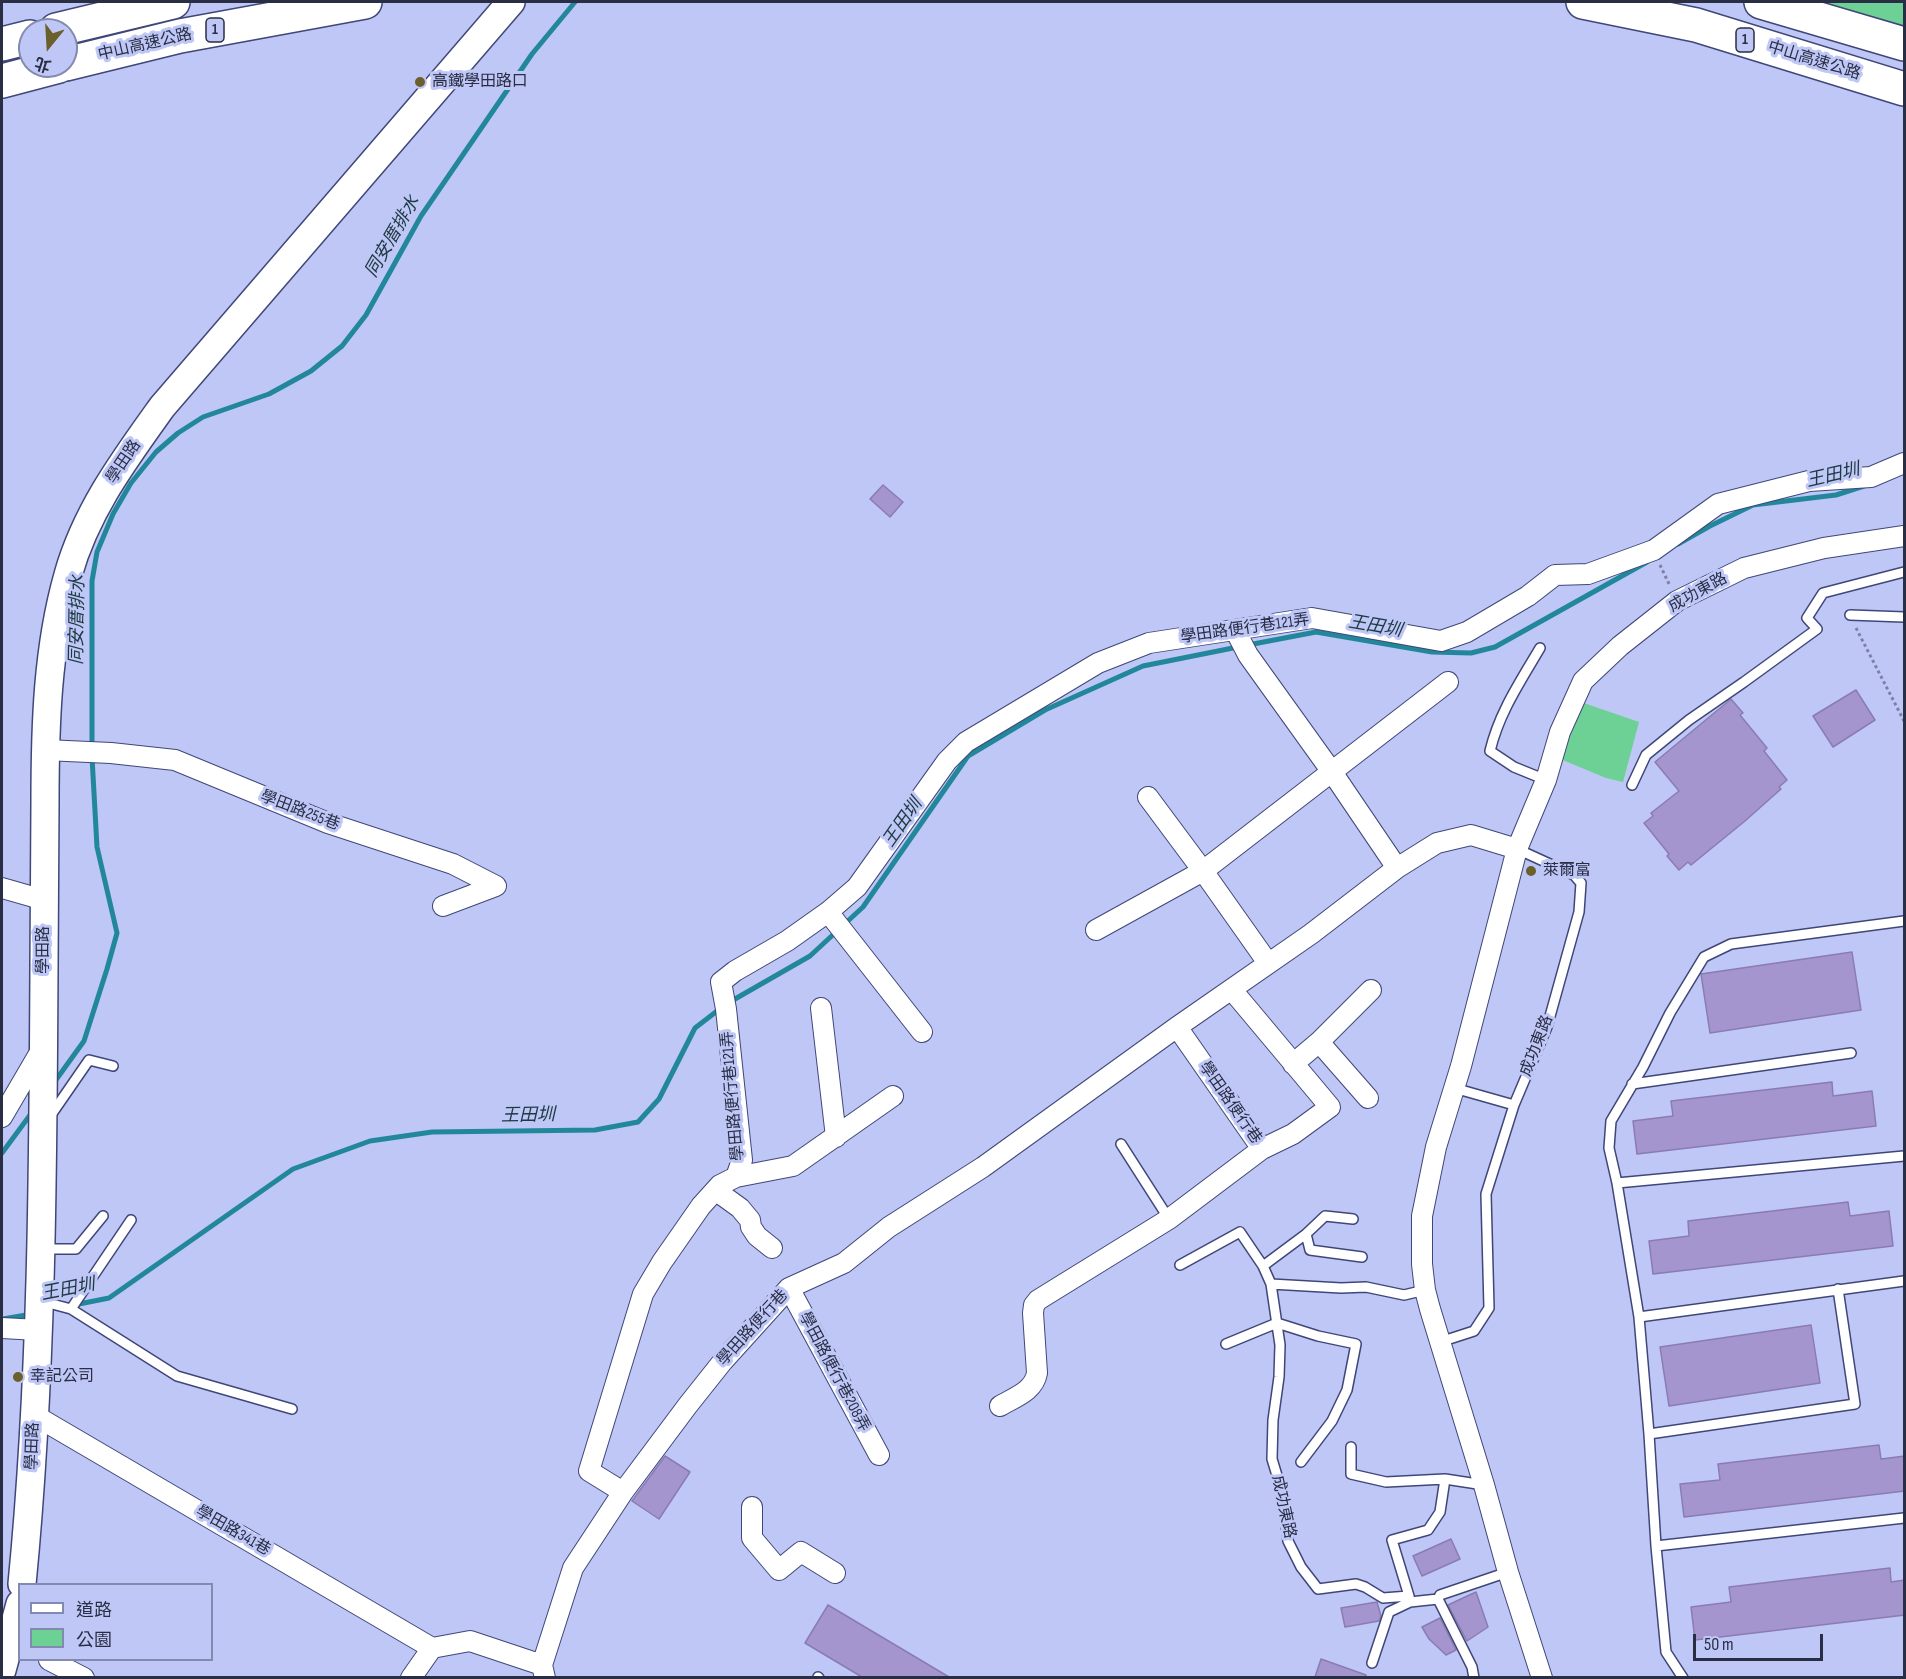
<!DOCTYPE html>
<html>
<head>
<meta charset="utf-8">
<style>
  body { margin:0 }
  #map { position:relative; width:1906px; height:1679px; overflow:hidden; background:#bec7f6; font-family:"Sofia Sans Condensed","Noto Sans TC",sans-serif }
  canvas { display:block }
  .frame { position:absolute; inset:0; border:3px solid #2a2e45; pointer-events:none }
  .legend { position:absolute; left:18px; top:1583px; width:195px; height:78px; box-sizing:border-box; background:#bec7f6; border:2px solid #838aaf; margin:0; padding:8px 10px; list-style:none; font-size:18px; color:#2a2e45 }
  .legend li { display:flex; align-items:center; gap:12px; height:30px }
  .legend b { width:30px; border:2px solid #838aaf }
  .north { position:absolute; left:18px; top:18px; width:60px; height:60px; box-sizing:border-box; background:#bec7f6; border:2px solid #838aaf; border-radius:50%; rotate:198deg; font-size:16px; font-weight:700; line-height:24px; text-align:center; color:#2a2e45 }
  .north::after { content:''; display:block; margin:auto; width:21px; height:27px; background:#6b5f2c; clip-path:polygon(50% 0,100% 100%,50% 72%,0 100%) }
  .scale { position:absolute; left:1693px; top:1634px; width:130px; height:27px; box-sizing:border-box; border:3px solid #2a2e45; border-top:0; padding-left:8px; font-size:18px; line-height:21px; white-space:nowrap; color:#2a2e45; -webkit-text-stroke:4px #bec7f6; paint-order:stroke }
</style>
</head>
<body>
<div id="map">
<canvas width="1906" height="1679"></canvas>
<div class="frame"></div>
<ul class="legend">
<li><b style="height:8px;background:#fff"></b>道路</li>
<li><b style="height:16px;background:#6dd095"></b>公園</li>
</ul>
<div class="north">北</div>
<div class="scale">50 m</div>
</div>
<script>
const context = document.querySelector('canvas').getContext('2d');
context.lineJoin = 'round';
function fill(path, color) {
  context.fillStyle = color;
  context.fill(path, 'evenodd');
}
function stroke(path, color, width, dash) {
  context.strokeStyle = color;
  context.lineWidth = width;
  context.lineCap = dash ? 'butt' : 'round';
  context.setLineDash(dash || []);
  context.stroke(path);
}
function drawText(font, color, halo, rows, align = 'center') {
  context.font = font + ' "Sofia Sans Condensed","Noto Sans TC",sans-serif';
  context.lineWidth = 6;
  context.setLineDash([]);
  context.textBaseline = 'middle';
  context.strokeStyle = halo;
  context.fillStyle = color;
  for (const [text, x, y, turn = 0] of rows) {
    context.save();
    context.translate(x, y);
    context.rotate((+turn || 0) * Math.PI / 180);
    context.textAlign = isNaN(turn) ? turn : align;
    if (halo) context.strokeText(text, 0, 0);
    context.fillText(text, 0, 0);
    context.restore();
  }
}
fill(new Path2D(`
  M1816,2H1904V28Z
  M1578,701L1639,722L1623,782L1606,778L1558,758Z`), '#6dd095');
stroke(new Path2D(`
  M1678,544L1710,526L1753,505L1836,495L1864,486
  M1248,645L1316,632L1432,652L1471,653L1495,647L1647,562
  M92,747V581L97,552L113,514L131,483L156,452L178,433L203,417L269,394L311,371L342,346L366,315L421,216L532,54L575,2
  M728,1003L810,956L863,907L968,756L1045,710L1143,666L1238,647
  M53,1084L84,1041L107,969L117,933L97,847L92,757
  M2,1153L33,1111
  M74,1305L109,1298L293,1169L370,1141L432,1132L595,1130L638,1122L659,1099L695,1028L721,1008
  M3,1319L32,1314`), '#23879c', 5);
const building = new Path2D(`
  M883,485L903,502L890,517L870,499Z
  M1856,690L1875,720L1833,747L1813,716Z
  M1731,699L1743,713L1740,715L1767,748L1764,751L1787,780L1779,787L1781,789L1745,821L1691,865L1688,862L1679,870L1667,856L1669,854L1644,823L1653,816L1651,813L1679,791L1655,762Z
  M1852,952L1861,1010L1710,1033L1701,974Z
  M1832,1082L1833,1096L1872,1091L1876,1126L1637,1154L1633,1121L1673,1116L1671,1101Z
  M1848,1202L1850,1216L1889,1211L1893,1246L1653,1274L1649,1241L1689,1236L1688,1221Z
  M1811,1325L1820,1383L1669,1406L1660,1347Z
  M1879,1445L1881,1459L1905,1456V1491L1684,1517L1680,1484L1720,1480L1718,1464Z
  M665,1456L690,1472L659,1519L632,1501Z
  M1451,1539L1460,1559L1422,1576L1413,1556Z
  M1890,1568L1891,1582L1905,1580V1615L1695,1640L1691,1607L1731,1602L1729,1587Z
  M1476,1592L1488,1627L1467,1641L1448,1605Z
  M1377,1602L1381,1616L1379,1621L1345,1627L1341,1608Z
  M828,1605L949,1677H862L805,1643Z
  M1440,1618L1456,1650L1446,1655L1429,1639L1422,1627Z
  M1321,1659L1366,1675V1677H1315Z`);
fill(building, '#a495ce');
stroke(building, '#8a7cb3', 1.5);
const service = new Path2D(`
  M1850,615L1904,617
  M1540,648C1520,682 1499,713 1490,751L1514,767L1546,780
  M1632,785L1646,755L1689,720L1744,682L1817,629L1807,618L1823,593L1904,572
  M1632,1084L1851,1053
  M1454,1088L1514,1105L1547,1027L1579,912L1581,883L1574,875L1517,849
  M51,1115L89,1060L113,1066
  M1121,1144L1169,1219
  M1617,1183L1904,1156
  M1306,1234L1310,1250L1362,1257
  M43,1249H76L103,1216
  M1180,1265L1240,1232L1263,1266L1271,1284
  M1263,1266L1306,1234L1325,1216L1353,1219
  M1425,1290L1404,1295L1366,1287L1341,1288L1271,1284L1280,1345L1279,1377L1273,1420L1272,1459L1282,1492L1288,1541L1301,1567L1318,1589L1356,1584L1365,1587L1383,1598L1409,1596L1410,1602L1438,1599L1472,1667L1474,1678
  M41,1301L71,1309L177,1376L292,1409
  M71,1309L131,1220
  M1639,1317L1904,1281
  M1440,1342L1474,1331L1489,1308L1486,1194L1514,1105
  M1226,1344L1277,1323L1318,1336L1356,1344L1347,1390L1332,1421L1301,1462
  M1649,1434L1855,1404L1838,1289
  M1351,1447V1474L1386,1482L1445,1479L1484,1485
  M1656,1546L1904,1518
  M1409,1596L1392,1540L1428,1530L1440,1512L1445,1479
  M1438,1599L1440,1595L1508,1572
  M1372,1663L1389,1612L1410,1602
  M818,1677L819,1678
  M1683,1678L1666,1652L1656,1546L1649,1434L1639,1317L1617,1183L1609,1148L1611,1121L1643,1067L1670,1013L1704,957L1731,944L1904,921`);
const minor = new Path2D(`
  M1235,630L1248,655L1332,772L1397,868
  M45,750L111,753L175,760L328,823L453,864L496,886L443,906
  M2,888L44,900
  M828,912L922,1032
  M1096,930L1203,871L1148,797
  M1268,963L1203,871L1448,682
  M1232,990L1330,1107L1293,1134L1262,1149
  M821,1008L836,1137
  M1319,1042L1368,1098
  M1293,1064L1319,1042L1371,990
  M2,1117L43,1047
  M736,1177L793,1166L893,1096
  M720,1185L722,1195L740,1208L750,1220L751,1227L757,1236L772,1248
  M789,1288L879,1455
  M2,1328L38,1330
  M1000,1406C1015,1397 1034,1391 1037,1373L1033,1313L1034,1305L1038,1300L1169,1219L1262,1149L1177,1027
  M34,1415L432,1648L470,1641L542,1665
  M623,1492L589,1471L643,1294L662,1262L701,1206L720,1185L736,1177L742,1160L726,1009L721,982L735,971L787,941L828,912L857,887L947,761L966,742L1098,663L1149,643L1312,618L1441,641L1467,632L1528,596L1555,575L1588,574L1654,550L1718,504L1809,481L1871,477L1904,463
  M752,1507V1538L779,1570L801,1552L835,1573
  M49,1660L84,1678
  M411,1678L432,1648
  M545,1678L542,1665L573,1568L623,1492L688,1405L723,1361L789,1288L844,1263L889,1227L983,1167L1177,1027L1311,934L1397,868L1437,843L1471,835L1517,849
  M1542,1678L1508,1572L1484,1485L1430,1309L1425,1290L1422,1264V1216L1436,1147L1461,1066L1517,849L1546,780L1560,732L1583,681L1620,646L1677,601L1744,568L1824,548L1904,536`);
const secondary = new Path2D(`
  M22,1584C42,1380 43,1173 44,967C44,912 45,858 45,803C45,726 47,649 68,575C86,511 124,460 162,407L511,2
  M2,1670L20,1604`);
const motorway = new Path2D(`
  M1583,2L1696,25L1904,89
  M1761,2L1904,44
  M56,30L173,2
  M2,44L30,37
  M66,64L180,36L365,2
  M2,81L59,66`);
stroke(service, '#3f4778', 12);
stroke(minor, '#3f4778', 22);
stroke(secondary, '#3f4778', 30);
stroke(motorway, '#3f4778', 36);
stroke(new Path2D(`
  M1660,565L1670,586
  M1856,628L1904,721`), '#7b82a6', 3, [3, 3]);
stroke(service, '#fff', 9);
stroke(minor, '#fff', 20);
stroke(secondary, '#fff', 27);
stroke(motorway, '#fff', 33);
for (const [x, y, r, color] of [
  [420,82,6,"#6b5f2c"],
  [1531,871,6,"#6b5f2c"],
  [18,1377,6,"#6b5f2c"]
]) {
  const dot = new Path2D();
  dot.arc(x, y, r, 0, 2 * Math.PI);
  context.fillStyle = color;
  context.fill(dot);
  stroke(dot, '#bec7f6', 2);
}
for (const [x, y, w] of [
  [215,30,18],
  [1745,40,18]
]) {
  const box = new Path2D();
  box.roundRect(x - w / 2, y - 12, w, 24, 4.5);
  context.fillStyle = '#bec7f6';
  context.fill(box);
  stroke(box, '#2a2e45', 1.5);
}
drawText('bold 15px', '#2a2e45', null, [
  ["1",215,30],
  ["1",1745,40]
]);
drawText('16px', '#2a2e45', '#bec7f6', [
  ["中山高速公路",145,45,-13],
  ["中山高速公路",1814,61,17],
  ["學田路",124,462,-56],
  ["成功東路",1698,593,-29],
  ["學田路便行巷121弄",1245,629,-8],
  ["學田路255巷",300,811,21],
  ["學田路",44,950,-90],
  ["成功東路",1537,1046,-69],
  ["學田路便行巷121弄",733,1096,-95],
  ["學田路便行巷",1230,1103,55],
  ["學田路便行巷",753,1328,-48],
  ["學田路便行巷208弄",834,1372,62],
  ["學田路",33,1446,-88],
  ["成功東路",1283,1507,78],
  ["學田路341巷",233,1531,30]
]);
drawText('16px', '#2a2e45', '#bec7f6', [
  ["高鐵學田路口",432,82],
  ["萊爾富",1543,871],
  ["幸記公司",30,1377]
], 'left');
drawText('italic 18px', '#1d3941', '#bec7f6', [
  ["同安厝排水",393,237,-60],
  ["王田圳",1833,476,-13],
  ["同安厝排水",78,620,-89],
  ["王田圳",1375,627,10],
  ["王田圳",903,823,-55],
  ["王田圳",528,1116,-1],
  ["王田圳",68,1290,-11]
]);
</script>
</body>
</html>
